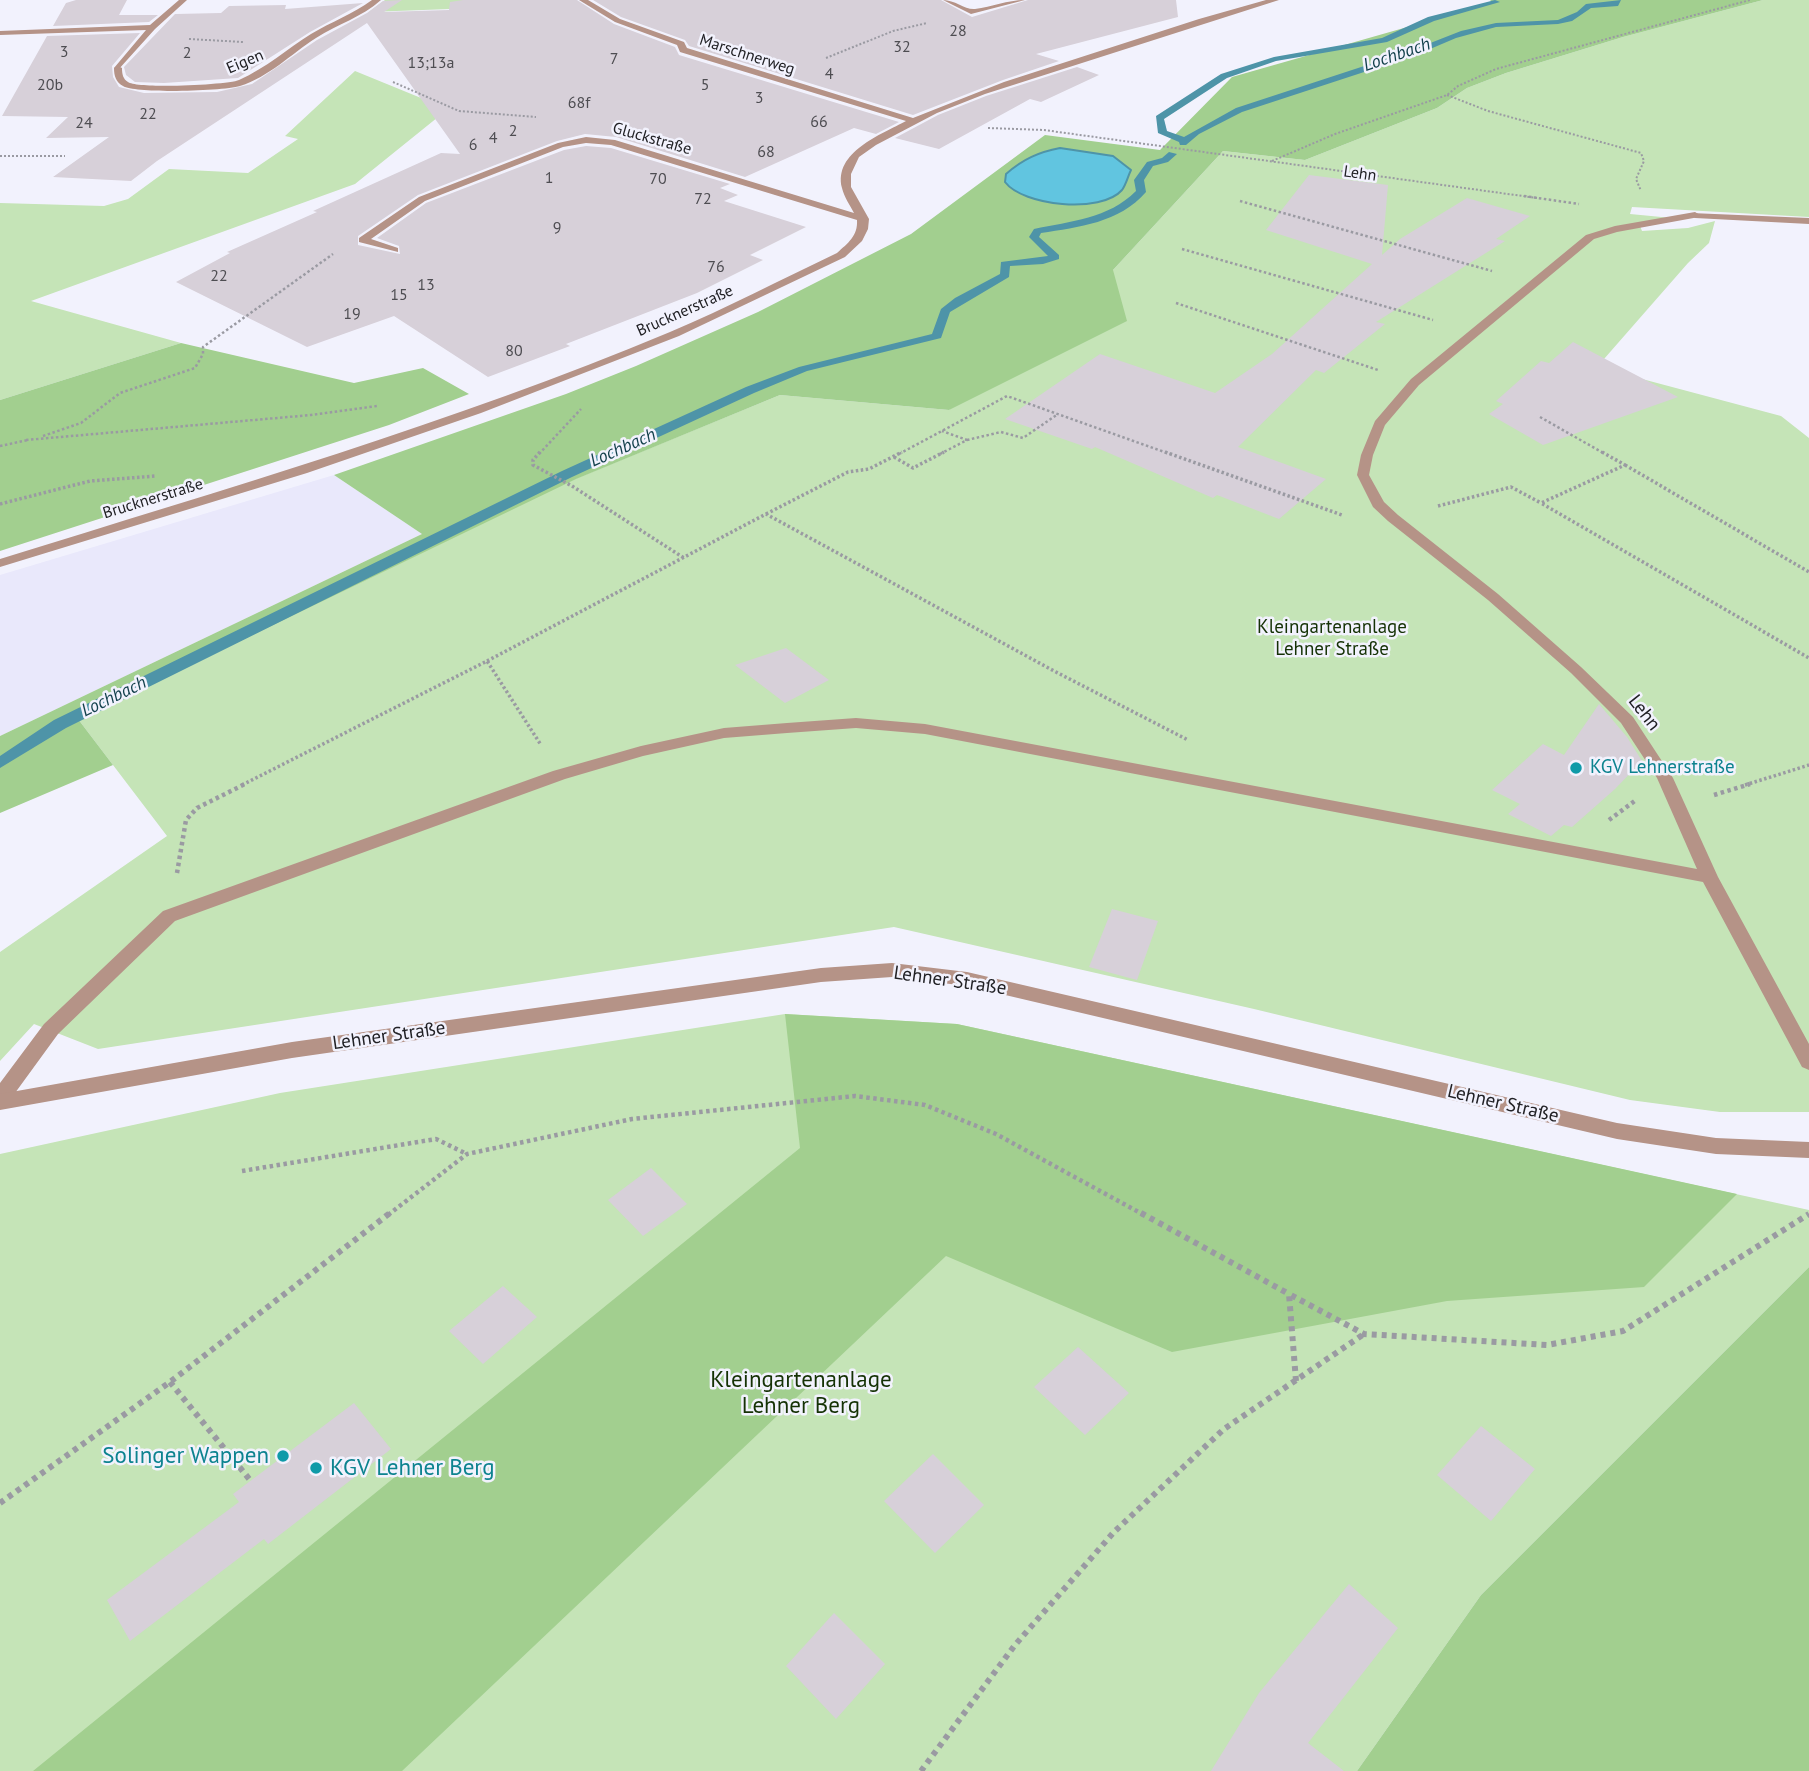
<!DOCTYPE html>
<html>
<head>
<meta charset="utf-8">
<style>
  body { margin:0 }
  canvas { display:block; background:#f2f2fd }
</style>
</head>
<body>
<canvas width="1809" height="1771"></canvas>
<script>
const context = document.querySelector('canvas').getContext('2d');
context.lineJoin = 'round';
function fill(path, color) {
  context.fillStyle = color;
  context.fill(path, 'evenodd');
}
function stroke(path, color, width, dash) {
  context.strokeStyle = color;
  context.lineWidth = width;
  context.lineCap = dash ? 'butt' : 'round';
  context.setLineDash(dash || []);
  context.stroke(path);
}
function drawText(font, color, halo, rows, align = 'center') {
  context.font = font + ' "PT Sans",sans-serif';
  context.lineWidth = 5;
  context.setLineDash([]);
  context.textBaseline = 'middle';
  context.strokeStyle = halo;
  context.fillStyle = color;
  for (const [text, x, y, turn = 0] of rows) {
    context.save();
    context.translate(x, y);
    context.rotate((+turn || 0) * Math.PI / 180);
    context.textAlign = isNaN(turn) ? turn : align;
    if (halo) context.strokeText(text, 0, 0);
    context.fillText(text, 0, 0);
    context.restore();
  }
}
fill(new Path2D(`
  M334,475L422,534L0,736V575Z`), '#e9e8fb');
fill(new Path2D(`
  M385,0H571L531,6L369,12Z
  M1763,0H1809V217L1632,207L1630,214L1672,218L1640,226L1642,231L1688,228L1715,221L1709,243L1688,263L1597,367L1781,416L1809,438V1112H1720L1630,1100L1254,1009L894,927L98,1049L34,1024L0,1061V952L167,836L78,719L570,481L780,395L949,410L1113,270L1223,151L1305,160L1437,108L1467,88L1506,73L1623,37Z
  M355,71L448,109L355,184L31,301L181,343L0,400V203L104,206L128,199L169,169L248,173L298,139L285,136Z
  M785,1014L957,1024L1809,1210V1267L1481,1595L1357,1771H0V1154L280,1093Z`), '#c5e4b7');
fill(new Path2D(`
  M1490,0H1763L1623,37L1506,73L1467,88L1437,108L1305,160L1223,151L1113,270L1127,321L949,410L780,395L576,479L78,719L113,765L0,813V736L422,534L334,475L566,394L636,366L758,312L911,234L1045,135L1160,150L1232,77L1467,10L1492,2Z
  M181,343L354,383L423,368L469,394L389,425L0,551V400Z
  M785,1014L957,1024L1737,1194L1644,1287L1447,1301L1172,1352L946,1256L402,1771H33L800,1148Z
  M1809,1267V1771H1357L1481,1595Z`), '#a2cf8f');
const water = new Path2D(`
  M1060,148L1113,156L1131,170C1128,176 1126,185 1122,190C1101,214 1023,206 1005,182L1006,174C1023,159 1039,152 1060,148Z`);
fill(water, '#61c5e0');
stroke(water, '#4e94a8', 2);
fill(new Path2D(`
  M1495,0L1500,2L1434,21L1387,42L1276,61L1227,78L1164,119L1167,131L1184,137L1236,108L1410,51L1461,31L1496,23L1558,20L1577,12L1586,4L1621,0L1618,6L1591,8L1572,21L1558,24L1496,27L1456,38L1416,55L1242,112L1199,134L1186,145H1180L1179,142L1158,133L1156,116L1221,74L1274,57L1382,38L1428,17Z
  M1169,152L1177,154L1168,162L1153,166L1144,180L1146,192C1119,223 1079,227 1041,233L1039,237L1059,255V259L1043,264L1010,266L1009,277L950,312L941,338L807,371L754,393L572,477L66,728L0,768V756L54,720L562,471L746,387L799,367L932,334L941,309L955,298L1000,274L1001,262L1048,256L1029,237L1034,229C1071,221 1108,219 1136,191L1134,180L1147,162L1162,158Z`), '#4e94a8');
fill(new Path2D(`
  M76,0H127L119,15H158L149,22L53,26L66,3Z
  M402,0L384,12L449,10L450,2L463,0H577L614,24L675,47L679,55L899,122L876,134L854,128L745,177L616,137L585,134L557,141L418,195L358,236V245L400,254L399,246L377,238L426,203L564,150L586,146L611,148L730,184L720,188L738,195L724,201L806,227L750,255L763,260L697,293L566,344L570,346L488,377L394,316L307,347L176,282L230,253L227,252L317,212L313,211L441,153L460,154L367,23L157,161L131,181L53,177L109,137L46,138L68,117L2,116L47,36L140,33L112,66L113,77L119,87L144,93L217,92L252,84L317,40L367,13L383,1Z
  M593,0H941L972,17L1028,0H1176L1178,17L1036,54L1059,61L1003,80L913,115L689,46L685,40L621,17Z
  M363,3L310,32L238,78L164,83L135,82L126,75L124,67L175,14L221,13L229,6L286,5L285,9Z
  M1077,67L1099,75L1041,102L1030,99L939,149L895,138L938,115L986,96Z
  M1309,175L1388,185L1382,255L1400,239L1467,198L1530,216L1496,239L1505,241L1376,322L1385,324L1324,373L1316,370L1238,447L1326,479L1279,519L1217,495L1213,498L1095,447L1092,449L1005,419L1100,354L1215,393L1272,354L1372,264L1266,230Z
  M1573,342L1678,397L1543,445L1489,414L1503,404L1496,401L1541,361L1549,363Z
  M786,648L829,680L785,703L735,665Z
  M1599,704L1627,737L1642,761L1615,789L1572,827L1564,825L1551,836L1508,814L1520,804L1492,790L1543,744L1564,755Z
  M1112,909L1158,921L1137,980L1089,967Z
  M651,1168L687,1204L643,1236L608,1200Z
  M503,1286L537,1317L483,1364L449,1331Z
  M1078,1347L1129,1393L1085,1435L1034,1387Z
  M354,1403L391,1449L268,1544L264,1539L130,1641L107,1600L239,1502L233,1494Z
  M1481,1426L1535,1469L1491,1521L1437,1475Z
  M933,1454L984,1505L935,1553L884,1501Z
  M1349,1584L1398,1628L1308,1743L1344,1771H1211L1259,1693Z
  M834,1613L885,1664L836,1719L786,1666Z`), '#d7d0d9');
stroke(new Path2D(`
  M189,39L243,42
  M826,58L893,31L927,23
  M393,82L459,111L536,117
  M1447,95L1488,111L1641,153L1644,161L1636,179L1641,191
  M988,128L1044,130L1537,198
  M0,156H65
  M1272,161L1335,134L1447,95L1458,86L1496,69L1750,0`), '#9a9aa2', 2, [2, 2]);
stroke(new Path2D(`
  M1524,196L1579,204
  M1240,201L1492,271
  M1182,249L1433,320
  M1176,303L1378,370
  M1540,417L1605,454
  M43,436L81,423L120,393L195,368L203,354V347L333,254
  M26,440L311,415L377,406
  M967,440L1001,432L1023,438L1058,414
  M0,446L28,440
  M539,454L581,409
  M899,454L1007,396L1170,454
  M940,454L967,440L942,431`), '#9a9aa2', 2.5, [2.5, 2.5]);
stroke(new Path2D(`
  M540,452L533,460V465L572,486L684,558
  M1165,452L1342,515
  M1602,452L1625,465L1541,503L1809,658
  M894,457L913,468L944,452
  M1625,465L1809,572
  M0,504L90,481L156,476
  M1438,506L1511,487L1541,503
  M766,514L848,472L869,469L902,452
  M487,661L766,514L1054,671L1188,740
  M242,785L487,661L541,745
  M1745,785L1809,765`), '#9a9aa2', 3.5, [2.5, 2.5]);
stroke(new Path2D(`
  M1714,795L1750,784
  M1609,820L1636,800
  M177,873L186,820L197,808L245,784
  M242,1171L436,1139L467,1154
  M388,1215L467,1154L632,1119L855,1096L925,1105L996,1134L1144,1215`), '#9a9aa2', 4.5, [3.5, 3.5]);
stroke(new Path2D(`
  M1141,1213L1289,1294
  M1296,1381L1289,1294L1364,1334L1547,1345L1623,1331L1809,1214
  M170,1382L250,1480
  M0,1503L170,1382L390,1213
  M921,1771L1015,1645L1114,1532L1224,1429L1364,1334`), '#9a9aa2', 6, [5, 5]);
fill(new Path2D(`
  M372,0H381C362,17 338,24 316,38C291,54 269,77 240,86C223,91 136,94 123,86C116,82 114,76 114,68L118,66L122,68C122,74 123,79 128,82C137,89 228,85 239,80C266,68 287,49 311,34C331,22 353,14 372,0Z
  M1695,212L1700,215L1699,217L1617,232L1594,239L1419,385L1385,425L1373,455L1369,475L1384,502L1398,515L1498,594L1581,667L1633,717L1673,778L1718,877L1809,1044V1070L1802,1067L1703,882L925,734L856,728L787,733L724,738L643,756L565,779L175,921L58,1034L7,1104L0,1106V1083L44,1024L163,911L553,771L641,746L724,728L787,723L856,718L925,724L1697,869L1657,778L1621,723L1571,673L1488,600L1388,521L1373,507L1357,475L1361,455L1375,421L1411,379L1586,235L1615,226Z`), '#b59387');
fill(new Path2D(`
  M179,0H187L155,29L118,70L114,68L146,30L0,35V31L150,25Z
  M579,0H588L620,19L684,42L687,48L913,118L1004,82L1199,19L1266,0H1279L985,94L937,113L876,145L859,157L851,174V187L869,219L868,229L862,241L845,257L679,336L481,413L307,473L0,567V559C225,489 453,423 670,332C727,308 782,279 837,253C848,243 858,236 857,220L611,145L586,143L563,147L425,201L371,239L398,248V252L359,242V238L419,197L558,143L586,137L615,140L854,213C850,205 844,197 842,188C833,152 882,134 906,121L680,52L677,45L615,22Z
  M943,0C955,0 965,10 975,9C992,7 1007,0 1025,0L971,14Z
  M1691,213L1809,218V224L1695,218L1690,215Z
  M892,963L967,972L1617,1123L1716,1138L1809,1142V1158L1716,1154L1617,1139L967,986L892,977L821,982L292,1058L0,1110V1094L292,1042L821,968Z`), '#b59387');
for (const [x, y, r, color] of [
  [1576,768,7,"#0f9aa8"],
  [283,1456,7,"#0f9aa8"],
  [316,1468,7,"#0f9aa8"]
]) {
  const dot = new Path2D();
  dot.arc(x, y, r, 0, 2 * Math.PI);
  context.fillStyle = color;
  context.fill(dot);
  stroke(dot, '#f2f2fd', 2.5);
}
drawText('16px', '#4e4d52', null, [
  ["28",958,31],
  ["32",902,47],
  ["3",64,52],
  ["2",187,53],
  ["7",614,59],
  ["13;13a",431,63],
  ["4",829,74],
  ["20b",50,85],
  ["5",705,85],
  ["3",759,98],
  ["68f",579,103],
  ["22",148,114],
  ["66",819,122],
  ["24",84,123],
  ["2",513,131],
  ["4",493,138],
  ["6",473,145],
  ["68",766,152],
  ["1",549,178],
  ["70",658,179],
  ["72",703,199],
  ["9",557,228],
  ["76",716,267],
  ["22",219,276],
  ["13",426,285],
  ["15",399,295],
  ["19",352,314],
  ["80",514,351]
]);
drawText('16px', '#212125', '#f2f2fd', [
  ["Marschnerweg",747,55,18],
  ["Eigen",245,62,-23],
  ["Gluckstraße",652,139,16],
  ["Lehn",1360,174,8],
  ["Brucknerstraße",685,311,-24],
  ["Brucknerstraße",153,499,-17]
]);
drawText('italic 18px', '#113f4a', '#f2f2fd', [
  ["Lochbach",1397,55,-19],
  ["Lochbach",623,448,-24],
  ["Lochbach",114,697,-26]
]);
drawText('19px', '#153205', '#f2f2fd', [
  ["Kleingartenanlage",1332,628],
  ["Lehner Straße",1332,650]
]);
drawText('19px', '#212125', '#f2f2fd', [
  ["Lehn",1644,713,52],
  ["Lehner Straße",950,981,8],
  ["Lehner Straße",389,1036,-8],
  ["Lehner Straße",1503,1104,13]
]);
drawText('19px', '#0d838f', '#f2f2fd', [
  ["KGV Lehnerstraße",1590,768]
], 'left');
drawText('23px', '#153205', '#f2f2fd', [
  ["Kleingartenanlage",801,1380],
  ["Lehner Berg",801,1406]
]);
drawText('23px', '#0d838f', '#f2f2fd', [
  ["Solinger Wappen",269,1456],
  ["KGV Lehner Berg",330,1468,"left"]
], 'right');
</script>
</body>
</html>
